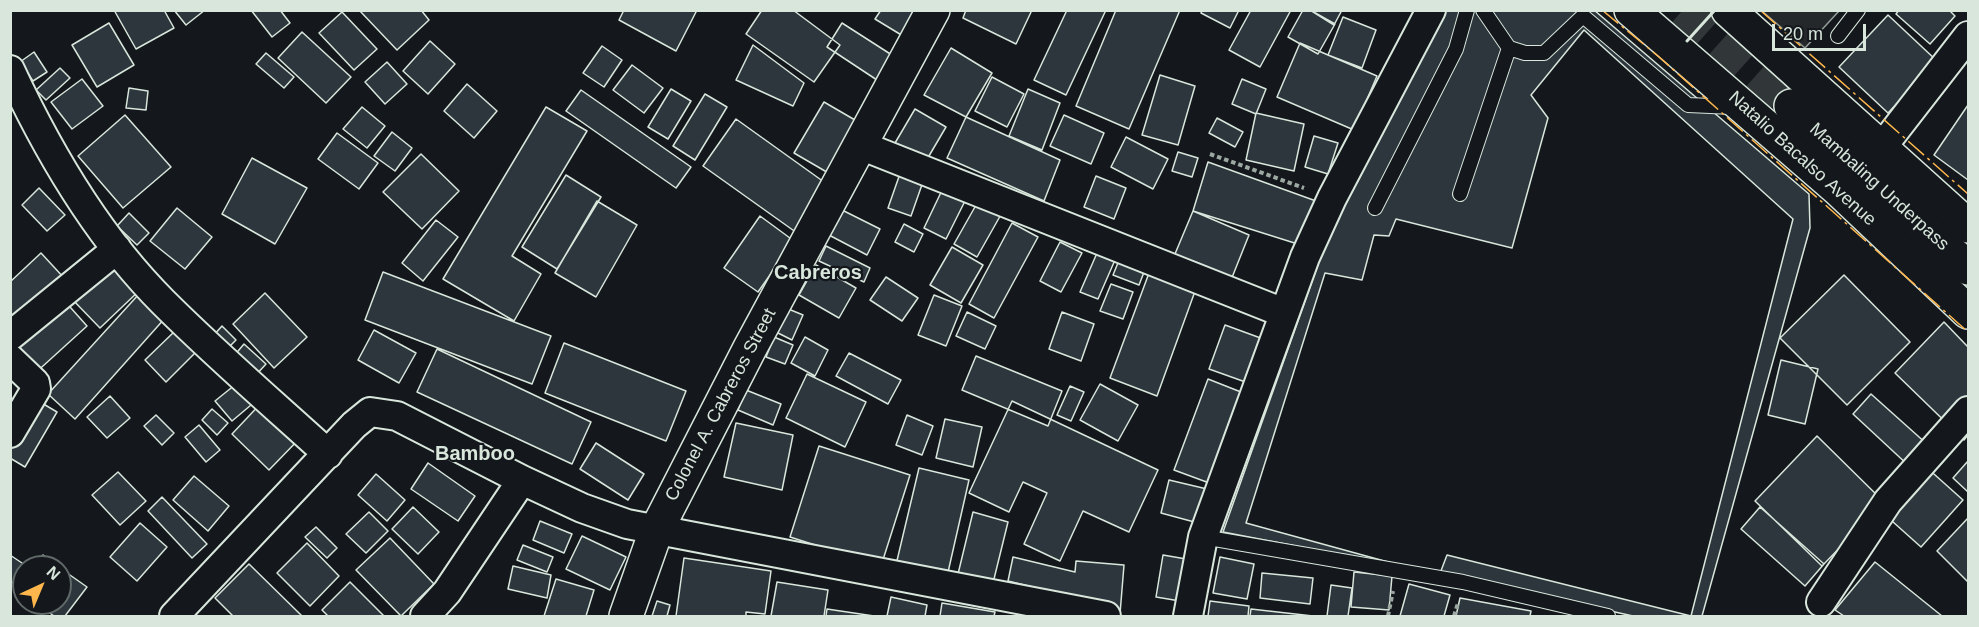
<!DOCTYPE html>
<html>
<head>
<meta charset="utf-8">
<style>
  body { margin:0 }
  #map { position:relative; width:1979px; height:627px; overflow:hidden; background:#14181c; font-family:Arial,sans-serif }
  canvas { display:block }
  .frame { position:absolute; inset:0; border:12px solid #d8e6dc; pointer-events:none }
  .north { position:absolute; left:12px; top:555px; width:60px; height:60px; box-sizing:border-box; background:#14181c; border:2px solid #626a69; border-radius:50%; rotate:44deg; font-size:16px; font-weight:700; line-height:24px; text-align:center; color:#d8e6dc }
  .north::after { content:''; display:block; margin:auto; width:21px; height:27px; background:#ffb74d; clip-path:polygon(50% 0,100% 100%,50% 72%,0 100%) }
  .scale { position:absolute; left:1772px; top:24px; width:94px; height:27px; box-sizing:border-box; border:3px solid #d8e6dc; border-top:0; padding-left:8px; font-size:18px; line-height:21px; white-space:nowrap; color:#d8e6dc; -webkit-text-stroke:4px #14181c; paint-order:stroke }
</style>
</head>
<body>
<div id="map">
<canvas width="1979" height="627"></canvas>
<div class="frame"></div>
<div class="north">N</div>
<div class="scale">20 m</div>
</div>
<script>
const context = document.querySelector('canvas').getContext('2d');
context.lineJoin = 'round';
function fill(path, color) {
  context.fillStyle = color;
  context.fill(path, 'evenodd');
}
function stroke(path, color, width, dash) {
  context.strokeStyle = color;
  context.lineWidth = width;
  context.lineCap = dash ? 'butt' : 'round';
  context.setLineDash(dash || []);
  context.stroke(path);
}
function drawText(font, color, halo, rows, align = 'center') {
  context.font = font + ' Arial,sans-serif';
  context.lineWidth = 4.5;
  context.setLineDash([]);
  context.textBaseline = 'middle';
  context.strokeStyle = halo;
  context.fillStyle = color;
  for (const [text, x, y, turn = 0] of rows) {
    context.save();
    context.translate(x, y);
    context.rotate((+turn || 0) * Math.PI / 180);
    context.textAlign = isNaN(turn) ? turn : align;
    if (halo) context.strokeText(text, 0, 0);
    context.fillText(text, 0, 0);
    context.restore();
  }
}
const parking = new Path2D(`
  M1762,11H1839L1805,48Z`);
fill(parking, '#24282b');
stroke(parking, '#939e99', 1.5);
const building = new Path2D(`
  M114,10H164L174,28L136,49Z
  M174,10H205L186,25Z
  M251,10H280L290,23L272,37Z
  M359,10H421L429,20L397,50Z
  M624,10H693L696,12L676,51L619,20Z
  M762,10H793L840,45L814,82L746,34Z
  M881,10H915L903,36L875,19Z
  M966,10H1032L1016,44L963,18Z
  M1067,10H1106L1066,95L1034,80Z
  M1116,10H1180L1129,129L1076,106Z
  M1202,10H1239L1230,28L1201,13Z
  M1251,10H1291L1260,67L1229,50Z
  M1303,10H1310L1335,24L1318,54L1288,37Z
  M1310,10H1342L1334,25Z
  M1446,10H1594L1809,194L1810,228L1702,616H1633L1462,578L1223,532L1326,242Z
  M1899,10H1949L1955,16L1930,44L1896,14Z
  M342,12L377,49L354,70L319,33Z
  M1888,15L1937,61L1888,113L1839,67Z
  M1343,17L1376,30L1362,68L1328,55Z
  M109,23L134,65L97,87L72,45Z
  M842,23L895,57L880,82L827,47Z
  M1584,30L1793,219L1691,616L1447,555L1439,576L1246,523L1325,273L1362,280L1374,235L1389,236L1396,219L1512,248L1548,118L1531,95Z
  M302,32L351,77L326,103L278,58Z
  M430,41L455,64L428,94L403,71Z
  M1300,43L1377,76L1354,130L1277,97Z
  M753,45L804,83L793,106L736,80Z
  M602,46L622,60L604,87L583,73Z
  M951,48L992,73L966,117L924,95Z
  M34,52L47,72L33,81L20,62Z
  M266,53L294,77L284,88L256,64Z
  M387,62L407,84L385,104L365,82Z
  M632,65L663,88L644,113L613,90Z
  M60,68L70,78L46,100L36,90Z
  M1160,75L1195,86L1178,145L1142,135Z
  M992,77L1024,94L1007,127L975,111Z
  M82,79L103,106L72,129L51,102Z
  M1242,79L1266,89L1256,114L1232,104Z
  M467,84L497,111L474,138L444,111Z
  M129,88L148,91L146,110L126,108Z
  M671,89L691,101L668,139L648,127Z
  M1028,89L1060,103L1042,150L1009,136Z
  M581,90L691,167L676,188L566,111Z
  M705,94L727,107L695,160L673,146Z
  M824,102L867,127L837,178L794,153Z
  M1968,105V180L1934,155Z
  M362,107L385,126L367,148L343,129Z
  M546,107L587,131L512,256L541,274L514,321L443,279Z
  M915,109L946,127L926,161L895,143Z
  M1256,113L1304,124L1294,171L1246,160Z
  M125,115L171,167L123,208L78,156Z
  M1064,115L1104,133L1091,164L1050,146Z
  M966,117L1060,160L1044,201L947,158Z
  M1217,118L1243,132L1235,147L1209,133Z
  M736,119L831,187L797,233L703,166Z
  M392,132L412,148L395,171L374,156Z
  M337,133L378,163L359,189L318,159Z
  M1314,136L1338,143L1328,174L1305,167Z
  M1126,137L1168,159L1153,189L1111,167Z
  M1178,152L1198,158L1192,177L1172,171Z
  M421,154L459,191L422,229L383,192Z
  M252,158L307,188L275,244L222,214Z
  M1208,162L1316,201L1304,246L1193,211Z
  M902,168L925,176L911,216L888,208Z
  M566,175L601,197L557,269L522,247Z
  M1096,176L1126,188L1114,219L1084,207Z
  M945,184L968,195L946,239L924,228Z
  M39,188L65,215L47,231L22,205Z
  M980,198L1003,211L977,257L954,244Z
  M597,201L637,225L596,297L555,273Z
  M177,208L212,237L185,269L150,241Z
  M840,209L880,229L867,255L827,234Z
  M1193,211L1249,235L1229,285L1172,261Z
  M129,213L149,233L137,245L117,226Z
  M760,216L794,241L758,292L724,268Z
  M436,220L458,237L423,281L402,263Z
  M1012,223L1038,237L994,318L969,304Z
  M904,224L923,234L914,252L895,242Z
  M1060,242L1082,253L1061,292L1040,281Z
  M826,246L870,268L864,282L819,261Z
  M952,247L983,265L961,303L930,285Z
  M41,253L65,279L10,320V282Z
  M1097,253L1115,260L1098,299L1080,292Z
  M1122,253L1148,262L1139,285L1113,275Z
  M112,258L141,289L100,328L70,297Z
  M816,265L856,288L839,318L799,295Z
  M1152,265L1198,283L1157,396L1110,378Z
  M383,272L551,336L532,384L365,320Z
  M1844,275L1910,342L1847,405L1780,338Z
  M886,277L918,298L902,321L870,300Z
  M1111,284L1133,292L1123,319L1100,311Z
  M265,293L307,337L274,368L233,324Z
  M139,294L166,317L75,419L48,394Z
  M934,295L962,306L946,346L918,335Z
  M62,298L87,326L32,376L10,352Z
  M786,308L803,315L792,340L776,332Z
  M967,312L996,326L985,349L956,336Z
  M1062,312L1094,324L1081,361L1049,349Z
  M1944,322L1968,347V435L1964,440L1895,373Z
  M1225,325L1266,340L1251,384L1209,369Z
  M222,326L236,340L227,349L213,336Z
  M374,330L416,353L399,383L358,360Z
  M175,331L196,352L166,382L145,360Z
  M774,337L793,345L785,364L766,357Z
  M805,337L828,350L815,376L791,363Z
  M564,343L686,391L666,441L545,393Z
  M244,344L266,364L255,376L233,357Z
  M437,349L591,422L572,464L417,392Z
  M849,353L901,380L888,404L836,376Z
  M976,356L1062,391L1048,426L962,390Z
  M1781,360L1818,369L1805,424L1768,415Z
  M807,374L866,402L845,447L786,418Z
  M1208,379L1246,394L1212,484L1174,470Z
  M241,380L257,400L232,421L215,401Z
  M1100,384L1138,405L1118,441L1080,420Z
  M1070,386L1084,392L1071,421L1057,415Z
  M746,390L781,404L773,425L738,410Z
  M1871,394L1928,445L1909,466L1853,414Z
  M110,396L130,418L107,438L87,417Z
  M35,399L57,412L25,467L10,458V441Z
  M264,400L302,436L269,470L232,434Z
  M1012,401L1158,470L1129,532L1083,511L1060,561L1024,544L1047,493L1023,482L1009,512L969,493Z
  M212,409L228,423L217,435L202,420Z
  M156,415L174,433L162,445L144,426Z
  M907,415L933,426L922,455L896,445Z
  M945,419L982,427L973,467L936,458Z
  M736,423L793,435L782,490L724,477Z
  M199,425L220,450L206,462L185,437Z
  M1817,436L1884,502L1822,566L1755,501Z
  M596,443L644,474L628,500L580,469Z
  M819,446L910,475L881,566L790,537Z
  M1968,461V492L1953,478Z
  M428,463L475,496L458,521L411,489Z
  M1925,466L1963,500L1921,547L1883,513Z
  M919,468L969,480L946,581L895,569Z
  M118,472L146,501L120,525L92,495Z
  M376,474L405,500L387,521L358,495Z
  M194,476L229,506L208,531L173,500Z
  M1169,480L1207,489L1198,523L1161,513Z
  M162,497L207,544L192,558L148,511Z
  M413,507L439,532L418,554L392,529Z
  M1760,507L1824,564L1805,586L1741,529Z
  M369,512L388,531L366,553L346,534Z
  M973,512L1008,522L993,583L958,574Z
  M1968,518V582L1937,551Z
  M540,521L572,534L564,553L533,540Z
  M140,523L167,547L137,581L110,557Z
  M316,527L337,548L327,558L305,537Z
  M582,536L626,557L610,590L566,569Z
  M390,538L434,584L401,616L356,570Z
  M307,543L339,576L310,606L277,573Z
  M523,545L553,557L547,572L517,560Z
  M10,555L25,565L13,583L10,581Z
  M43,555L59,567H33Z
  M1163,555L1192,560L1186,602L1156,597Z
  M1013,557L1075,572L1076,561L1124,565L1120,614L1072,609L1073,597L1008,581Z
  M1220,557L1254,564L1247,599L1213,593Z
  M684,558L771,571L765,614L746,612V616H676Z
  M1875,562L1942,616H1844L1835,610Z
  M249,564L302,616H233L215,598Z
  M513,566L551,575L547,598L508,589Z
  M60,568L87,587L65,616H54L36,603H60Z
  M1354,572L1392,576L1389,610L1351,607Z
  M1262,573L1313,578L1310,604L1260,598Z
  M556,579L594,590L586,616H544Z
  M350,582L384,616H328L322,610Z
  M777,582L828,590L824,616H771Z
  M1409,584L1450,595L1444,616H1400Z
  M1331,585L1352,588L1348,616H1327Z
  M891,597L927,605L925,616H887Z
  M1460,598L1531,611L1530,616H1456Z
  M657,601L670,605L667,616H652Z
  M1210,601L1249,606L1248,616H1208Z
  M942,603L995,612L994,616H940Z
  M827,609L874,616H826Z
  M1251,609L1313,616H1250Z`);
fill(building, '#2c363c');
stroke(building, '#d8e6dc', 1.5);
stroke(new Path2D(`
  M1683,10L1791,106`), '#313739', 33, [33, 16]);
const lane = new Path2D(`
  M1483,10L1509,48L1525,53H1544L1583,16L1688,105L1733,107
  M1838,36L1858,10
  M1460,194L1509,48
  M1375,208L1456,49L1467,10
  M1203,537L1463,582L1608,616`);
const street = new Path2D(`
  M10,70C49,154 98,237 163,302C216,355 273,404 328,454
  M860,145L1284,313
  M1882,147L1968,36
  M10,336L117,249
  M10,359L35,383L36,389L10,433
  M1821,602L1888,501L1968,411
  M174,616L354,425L370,412L397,416L522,480L582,508L627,524L1106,616
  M425,616L447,592L522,480
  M1188,616L1203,537L1305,257L1332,198L1431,10`);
const secondary = new Path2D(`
  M1631,10L1839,190L1968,312
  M1728,10L1968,226
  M626,616L656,531L750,348L933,10`);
const primary = new Path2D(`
  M1791,106L1968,268`);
stroke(lane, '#d8e6dc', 16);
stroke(street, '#d8e6dc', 32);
stroke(secondary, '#d8e6dc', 36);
stroke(primary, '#d8e6dc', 36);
stroke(new Path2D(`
  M1210,154L1304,188
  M1388,616L1393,591
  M1454,616L1458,603`), '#9da8a2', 4, [4.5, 3]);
stroke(lane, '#14181c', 14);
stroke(street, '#14181c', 28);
stroke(secondary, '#14181c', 33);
stroke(primary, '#14181c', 33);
stroke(new Path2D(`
  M1687,41L1715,10`), '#d8e6dc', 3);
stroke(new Path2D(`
  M1602,10L1658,56L1968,332
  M1760,10L1968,194`), '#ffb74d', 1.5, [21, 4.5, 3, 4.5]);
drawText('18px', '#d8e6dc', '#14181c', [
  ["Natalio Bacalso Avenue",1802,159,42],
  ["Mambaling Underpass",1879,187,42],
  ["Colonel A. Cabreros Street",721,405,-62]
]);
drawText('bold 20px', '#d8e6dc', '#14181c', [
  ["Cabreros",818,273],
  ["Bamboo",475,454]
]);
</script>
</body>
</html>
